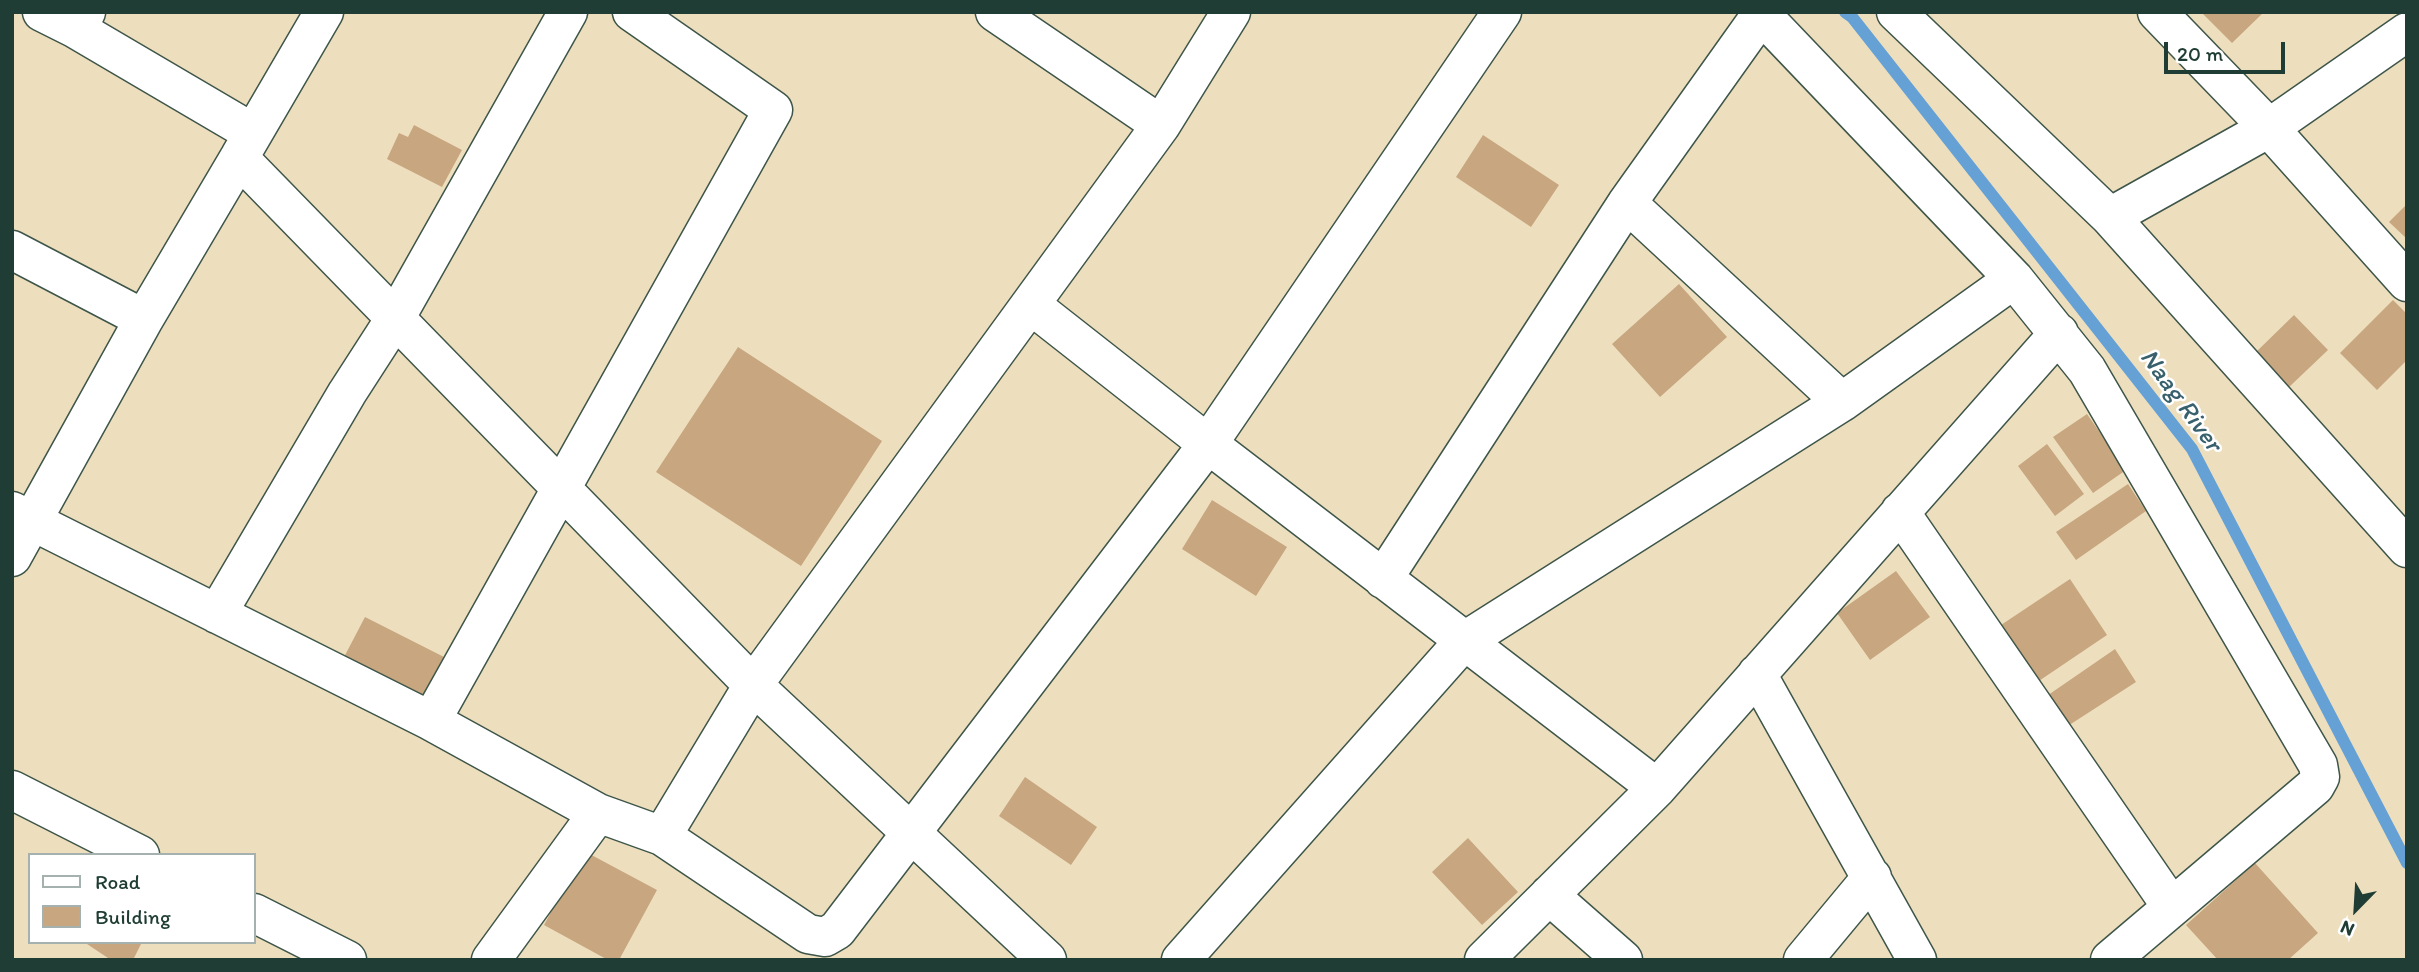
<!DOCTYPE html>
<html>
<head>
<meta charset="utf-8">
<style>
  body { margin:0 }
  #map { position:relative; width:2419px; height:972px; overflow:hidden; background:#eddfbe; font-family:Itim,sans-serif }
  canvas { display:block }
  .frame { position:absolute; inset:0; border:14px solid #1f3d34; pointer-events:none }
  .legend { position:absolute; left:28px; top:853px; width:228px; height:91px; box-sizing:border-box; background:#fff; border:2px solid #a5b1ae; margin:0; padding:9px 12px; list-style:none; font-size:21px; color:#1f3d34 }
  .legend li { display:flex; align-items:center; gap:14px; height:35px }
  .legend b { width:35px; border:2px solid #a5b1ae }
  .north { position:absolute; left:2321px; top:874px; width:70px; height:70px; -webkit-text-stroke:5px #fff; paint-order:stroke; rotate:204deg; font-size:19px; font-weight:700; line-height:28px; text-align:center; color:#1f3d34 }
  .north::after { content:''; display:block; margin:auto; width:24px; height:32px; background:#1f3d34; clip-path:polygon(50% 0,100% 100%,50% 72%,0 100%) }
  .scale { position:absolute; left:2164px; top:42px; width:121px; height:32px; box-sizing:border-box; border:4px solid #1f3d34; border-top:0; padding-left:9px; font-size:21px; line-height:24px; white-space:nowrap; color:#1f3d34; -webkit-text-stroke:5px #fff; paint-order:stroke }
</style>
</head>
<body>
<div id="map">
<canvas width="2419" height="972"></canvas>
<div class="frame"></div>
<ul class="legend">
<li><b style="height:9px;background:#fff"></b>Road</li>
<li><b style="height:19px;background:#c8a67f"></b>Building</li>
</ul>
<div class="north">N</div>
<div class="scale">20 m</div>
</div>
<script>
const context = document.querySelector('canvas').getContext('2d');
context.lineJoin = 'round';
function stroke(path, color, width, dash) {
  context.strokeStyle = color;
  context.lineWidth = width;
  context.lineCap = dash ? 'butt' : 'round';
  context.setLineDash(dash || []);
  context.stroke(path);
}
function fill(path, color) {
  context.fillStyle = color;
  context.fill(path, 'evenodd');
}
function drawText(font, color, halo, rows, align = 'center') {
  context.font = font + ' Itim,sans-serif';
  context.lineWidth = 5;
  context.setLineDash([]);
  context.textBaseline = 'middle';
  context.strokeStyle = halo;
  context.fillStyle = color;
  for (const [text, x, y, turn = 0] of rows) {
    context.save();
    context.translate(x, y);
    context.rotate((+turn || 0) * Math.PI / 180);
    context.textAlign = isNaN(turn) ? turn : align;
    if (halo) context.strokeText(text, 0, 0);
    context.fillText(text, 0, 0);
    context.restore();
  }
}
stroke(new Path2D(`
  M1845,12L1852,17L2192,449L2407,863`), '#66a1d6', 12);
fill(new Path2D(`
  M2201,12H2264L2232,43Z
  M414,125L462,150L442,187L387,159L399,133L408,137Z
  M1483,135L1559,185L1531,227L1456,177Z
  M2407,204V239L2389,222Z
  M1679,284L1727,337L1660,397L1612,344Z
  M2393,300L2407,314V360L2377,390L2340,353Z
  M2294,315L2328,350L2287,389L2254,354Z
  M738,347L882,441L801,566L656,472Z
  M2087,414L2126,470L2093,493L2053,437Z
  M2047,444L2084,494L2055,516L2018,466Z
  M2128,484L2146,511L2076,560L2056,532Z
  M1212,500L1287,547L1256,596L1182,549Z
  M1896,571L1930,617L1870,660L1837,613Z
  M2070,579L2107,635L2027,689L1989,633Z
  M365,617L444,657L422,702L342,661Z
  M2115,649L2136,682L2060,731L2038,702Z
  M1025,777L1097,827L1071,865L999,816Z
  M1468,838L1518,892L1482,925L1432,872Z
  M584,851L657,890L619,960H608L544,925Z
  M2255,863L2318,933L2288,960H2218L2186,925Z
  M84,942H142L133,960H111Z`), '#c8a67f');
const street = new Path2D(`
  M42,12L76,29
  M86,12L76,29L253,133
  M995,12L1161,125
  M1502,12L1208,444L1657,788
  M1896,12L2110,217L2407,548
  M2157,12L2269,128L2407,282
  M240,156L324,12
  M1627,203L1842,402L2014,279L1759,12
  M2110,217L2269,128L2407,32
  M12,250L144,319
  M2014,279L2087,370L2318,765L2320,777L2315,786L2110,960
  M12,511L431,721L598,813L662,836L753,685L1047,960
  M1900,512L2171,906
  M12,557L144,319L239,158L753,685L1161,125L1231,12
  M1383,579L1627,203L1763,12
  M217,614L347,393L396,317L568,12
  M1757,674L1917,960
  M431,721L773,110L632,12
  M12,790L140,855
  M662,836L808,934L825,937L837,930L1208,444L1031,305
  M1549,895L1623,960
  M254,913L347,960
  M491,960L598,813
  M1181,960L1463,642L1842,402
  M1484,960L1657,788L2059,333
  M1803,960L1872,877`);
stroke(street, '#3e5549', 41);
stroke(street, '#fff', 38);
drawText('italic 26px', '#38606d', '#fff', [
  ["Naag River",2180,401,54]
]);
</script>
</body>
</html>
